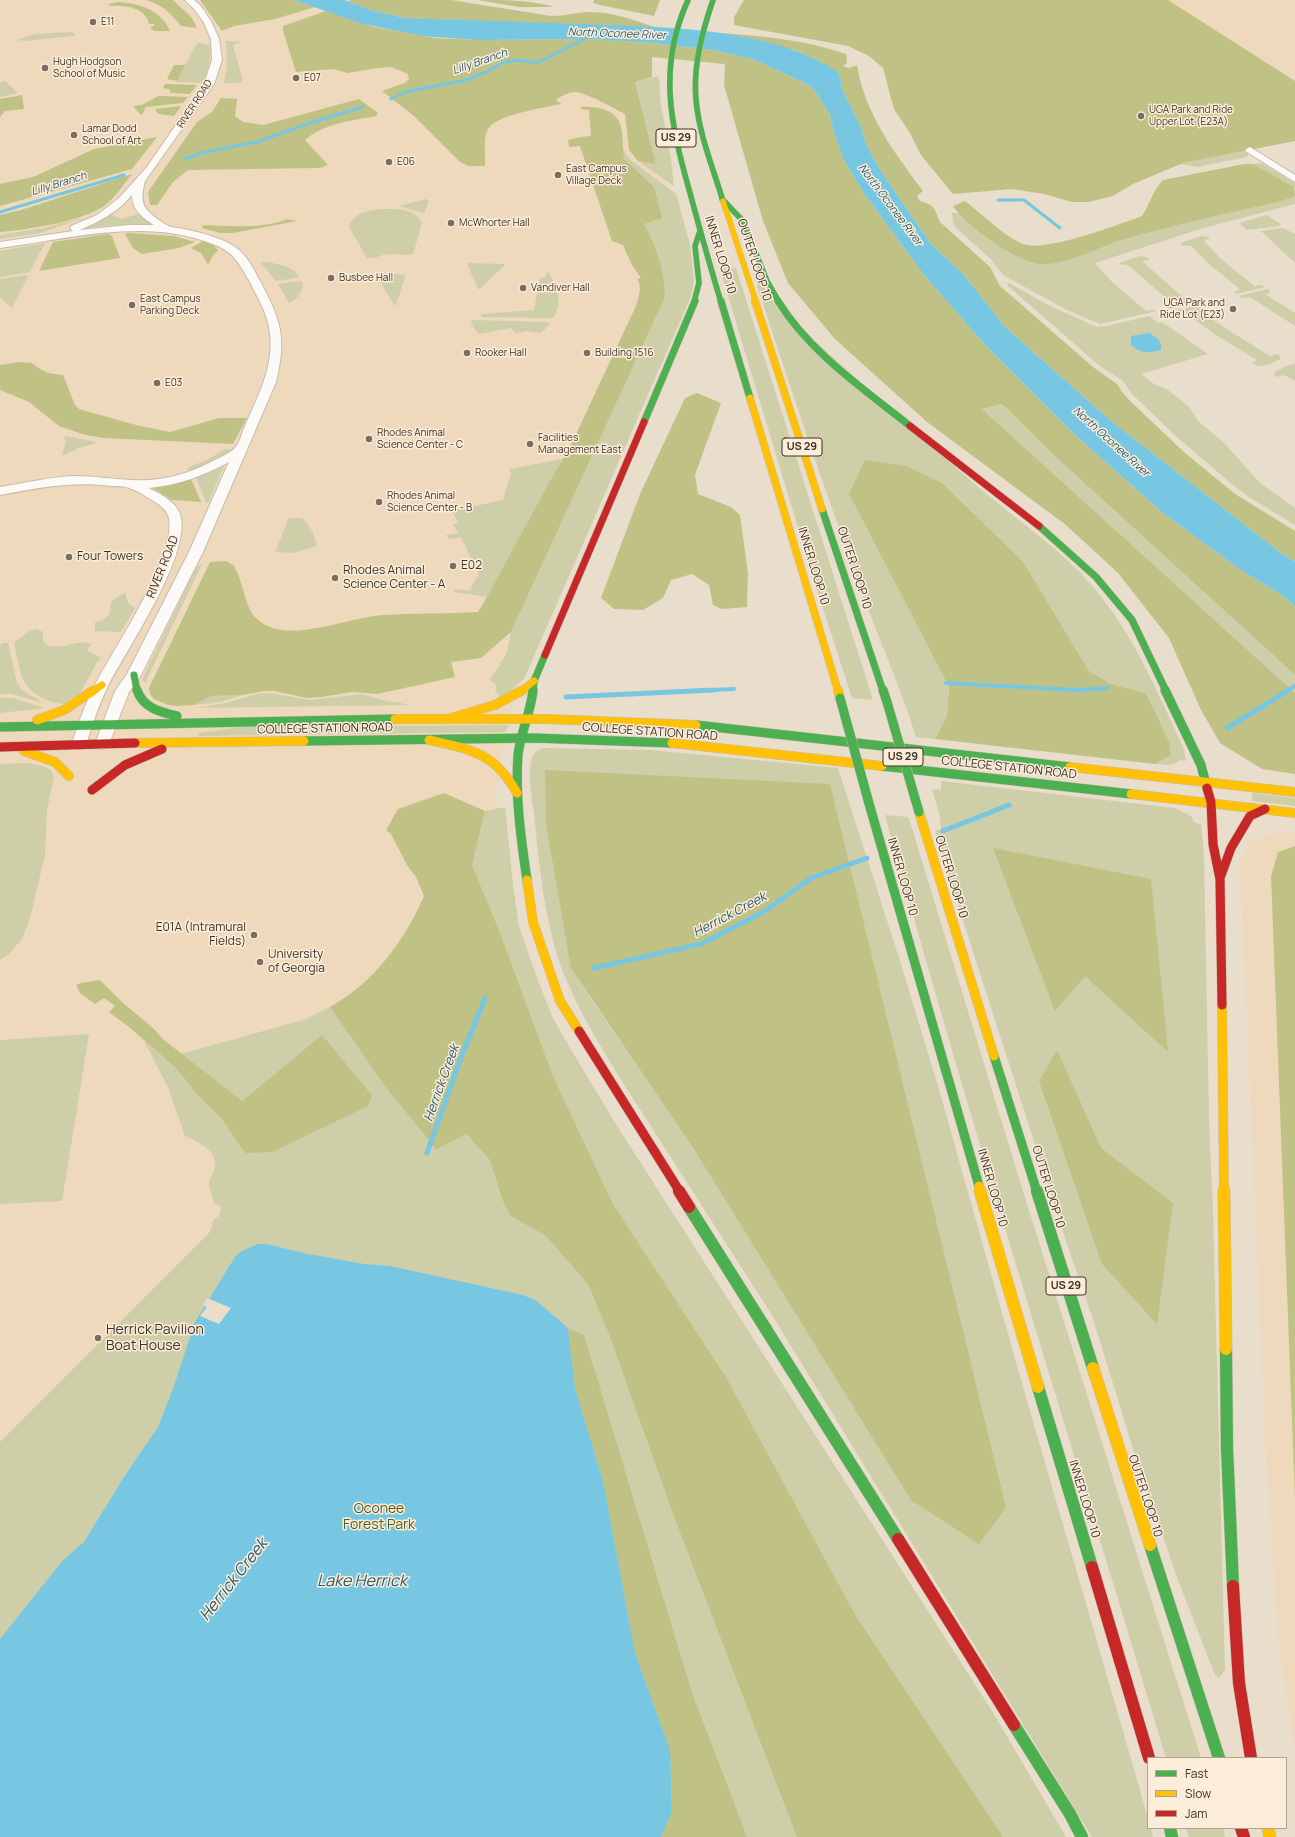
<!DOCTYPE html>
<html>
<head>
<meta charset="utf-8">
<style>
  body { margin:0 }
  #map { position:relative; width:1295px; height:1837px; overflow:hidden; background:#e9ddcc; font-family:Manrope,sans-serif }
  canvas { display:block }
  .legend { position:absolute; left:1147px; top:1757px; width:140px; height:72px; box-sizing:border-box; background:#fcedda; border:1px solid #b0a392; margin:0; padding:5px 7px; list-style:none; font-size:12px; color:#3d3427 }
  .legend li { display:flex; align-items:center; gap:8px; height:20px }
  .legend b { width:20px; border:1px solid #b0a392 }
</style>
</head>
<body>
<div id="map">
<canvas width="1295" height="1837"></canvas>
<ul class="legend">
<li><b style="height:5px;background:#4caf50"></b>Fast</li>
<li><b style="height:5px;background:#ffc107"></b>Slow</li>
<li><b style="height:5px;background:#c62828"></b>Jam</li>
</ul>
</div>
<script>
const context = document.querySelector('canvas').getContext('2d');
context.lineJoin = 'round';
function fill(path, color) {
  context.fillStyle = color;
  context.fill(path, 'evenodd');
}
function stroke(path, color, width, dash) {
  context.strokeStyle = color;
  context.lineWidth = width;
  context.lineCap = dash ? 'butt' : 'round';
  context.setLineDash(dash || []);
  context.stroke(path);
}
function drawText(font, color, halo, rows, align = 'center') {
  context.font = font + ' Manrope,sans-serif';
  context.lineWidth = 3;
  context.setLineDash([]);
  context.textBaseline = 'middle';
  context.strokeStyle = halo;
  context.fillStyle = color;
  for (const [text, x, y, turn = 0] of rows) {
    context.save();
    context.translate(x, y);
    context.rotate((+turn || 0) * Math.PI / 180);
    context.textAlign = isNaN(turn) ? turn : align;
    if (halo) context.strokeText(text, 0, 0);
    context.fillText(text, 0, 0);
    context.restore();
  }
}
fill(new Path2D(`
  M0,0H294L343,18L588,39L656,145L684,244L517,678L496,789L501,898L541,1026L1035,1837H0Z
  M1154,0H1295V89Z
  M1275,833H1295V1749L1279,1644L1266,1453L1240,860L1250,843Z`), '#eed9bc');
fill(new Path2D(`
  M72,32L75,35L74,36L25,41L17,40L35,34Z
  M226,41L241,42L233,45L242,78V83H224L227,66Z
  M198,43L210,45C212,58 207,71 203,83L176,82L196,45Z
  M659,76L661,106L671,159L674,186L638,161L656,163L635,82Z
  M5,81L18,93L0,97V82Z
  M623,150L632,161L676,194L690,244L694,281L691,296L531,663L524,679L502,698L495,692L497,686L490,680L507,653L511,632L665,297L656,251L644,224L654,187L623,159Z
  M1244,151L1248,154L1247,157L1197,167L1179,164Z
  M1262,163L1295,183V188L1253,164Z
  M1295,196V204L1200,229L1095,263L1111,281L1146,311L1153,310L1157,311L1100,324L1065,309L1003,275L991,259L957,229L953,223L952,213H958L977,230L1069,259L1122,240L1167,227L1282,201Z
  M426,199L429,201L424,213L399,206Z
  M383,209C397,209 416,208 422,223L413,254C403,256 393,253 383,255C376,257 374,259 367,258L349,227C354,212 370,210 383,209Z
  M109,214L122,219L138,214L154,225H112L79,229Z
  M1267,215L1281,224L1280,226L1247,230L1240,224L1242,222Z
  M85,217L41,233L0,239V235L44,228Z
  M1283,228L1295,234V263L1261,231Z
  M1201,236L1209,237V239L1204,240L1206,243L1220,258L1254,286L1261,285L1265,287L1236,294L1234,292L1240,289L1210,265L1191,246H1183L1180,243Z
  M45,243L30,272L0,277V251Z
  M1140,256L1149,258V260L1142,261L1187,301L1197,302L1168,309L1166,306L1173,304L1128,265L1119,264L1122,262Z
  M264,262C275,263 293,266 299,276L296,278L276,281L261,263Z
  M468,263L504,264L505,265L480,289H478L467,264Z
  M736,268L873,700L852,698L815,584L720,269Z
  M547,271C557,284 564,303 553,318L481,317L482,314L534,310L540,278H545Z
  M381,273L406,275L396,305H394L377,276Z
  M753,273H759L774,304C842,365 909,427 978,487C1017,520 1061,549 1094,588C1134,635 1158,694 1184,749L1186,761L1180,760C1174,767 1164,764 1155,764L1171,755L1146,693L1111,684L1089,671L1024,563L849,494L949,687L947,716L935,739L916,737C901,688 880,642 863,595C824,488 788,381 753,273Z
  M27,275L28,277L12,308L0,297V279Z
  M300,281L303,283C303,292 297,299 289,303L278,284Z
  M1007,282L1048,305L1097,327L1107,326L1149,316L1158,323L1162,322L1208,354L1141,374L1154,384L1168,390L1189,407L1198,421L1224,443L1260,483L1295,508V525L1249,497L1227,480L1178,438L1132,394L1122,380L1101,367L1016,293L1008,286Z
  M1268,289L1271,292L1265,294L1295,313V326L1250,297L1242,298L1239,296Z
  M1200,305L1203,307L1198,309L1222,326L1270,356L1278,354L1281,359C1272,363 1260,370 1252,363L1257,360L1216,335L1183,312L1175,313L1171,311Z
  M472,320L548,322L550,324L541,333L528,331L516,333L511,328L479,334L471,324Z
  M1295,364V381L1284,375L1277,377L1274,375L1276,371L1289,365Z
  M1002,404L1058,459L1295,675V693L982,409Z
  M66,436L97,442L96,443L79,448L65,455H62L66,442L64,437Z
  M225,449H231L216,461L190,472L188,470L189,467L207,460Z
  M563,459L487,597L454,592L456,589L469,591L479,574L461,537L449,539L446,535L458,533L453,524L458,523L452,511L503,500L511,473L509,469Z
  M222,466H224L208,503L206,502L196,477Z
  M289,518H302C311,527 314,533 317,546L292,553L275,552Z
  M202,564L145,683L142,680L148,667L196,568Z
  M126,593C126,600 128,604 135,608L121,632L95,631V622L101,621L109,615C111,611 110,609 110,605C112,599 120,595 126,593Z
  M37,629L43,632V641L48,646C54,646 59,647 65,646C74,644 82,640 91,644L87,650L101,658L97,662L81,692L64,704C60,703 56,704 52,702C18,690 21,672 14,642C23,638 26,630 37,629Z
  M2,643H8L17,683L22,690L44,703L11,694H0V646Z
  M270,693L310,700L362,694L386,701L413,705L196,708L226,703L256,694Z
  M243,695L220,702L194,705L211,696Z
  M0,698H13L45,708L0,713Z
  M509,725L505,732L198,736L199,733L240,727Z
  M544,748L651,750L838,768L900,961L938,1086L1021,1380L1134,1769L1148,1819V1828H1151L1153,1837H1092L772,1315L616,1072C595,1037 574,1002 560,964C544,916 539,864 534,814C532,797 527,776 532,759C533,752 538,750 544,748ZM571,969L979,1543L697,1154Z
  M28,763L45,767L51,770L54,777L47,810L45,855L29,922L21,940L10,953L0,960V764Z
  M941,781L1175,808L1191,816L1195,823L1201,824L1204,855L1209,1119L1213,1213L1225,1670L1219,1678L1215,1675L1178,1580L1136,1458L1094,1322L1066,1241L951,883L935,830H941L940,817L932,789L941,790Z
  M1252,793L1295,798V806L1252,801Z
  M505,807L513,884L519,926L537,978L552,1016L570,1048L617,1126L992,1711L1066,1837H1003L856,1616L726,1377L613,1204L553,1076L499,930L472,865L485,811Z
  M885,815L908,817L911,825L1022,1188L1201,1758H1166C1072,1444 972,1131 885,815Z
  M330,1007L384,1085L424,1091L582,1235L954,1837H0V1442L210,1232L214,1219L219,1216L221,1206L214,1203C213,1197 210,1191 209,1185C209,1181 212,1175 214,1170C220,1151 198,1142 185,1136L168,1087L144,1041L177,1069L198,1096L221,1118L245,1153L372,1095L322,1036L242,1101L181,1054L303,1020Z
  M89,1034L62,1201L0,1204V1040Z
  M1186,1828H1223L1225,1837H1189Z`), '#cecea8');
fill(new Path2D(`
  M146,0H173L192,18L197,28L181,26C172,14 161,4 146,0Z
  M200,0H294L315,7L275,19L234,26L222,31Z
  M352,0H451L551,16C565,16 578,12 591,12C614,12 636,21 657,28L405,18L373,11L347,1Z
  M478,0C504,0 530,0 555,7H519Z
  M594,0H660L654,16L600,5L593,3Z
  M744,0H1168L1295,81V141L1183,163L1133,184L1113,196L1088,202H1072L1044,194L1012,189L953,194L921,155L910,133L894,109L883,68L869,56L848,46L734,25V17Z
  M118,2C139,3 161,10 170,31H155L150,29L155,24H149C146,7 123,5 111,6L108,4Z
  M326,11L374,27L436,38L477,40L588,39L643,42L714,50L755,60L807,84L814,90L829,113L834,132L843,158L863,192L924,275L986,346L1075,435L1163,513L1238,568L1286,598L1295,607V675L1058,459L1002,404L982,409L1295,693V774L1262,769L1220,743L1201,710L1169,638L1118,573L1066,525L927,422L835,339L788,283L763,221L724,85L725,64L652,57V77L635,82L656,164L638,161L629,150L625,114C613,108 589,94 576,92C569,92 561,96 556,100L561,104C545,108 494,114 487,131C483,140 486,156 485,166H469L460,162L414,116L382,91L405,83L409,79L408,74L391,67L377,68L348,73L333,69L296,72L283,31V26Z
  M721,33C763,36 806,40 846,54L847,63L843,66L849,68L857,65C865,114 894,152 923,191L917,196L920,201L931,205L935,210L940,222L990,267L1000,286L1093,367L1117,384L1122,392L1129,400L1185,453L1235,494L1295,531V562L1281,553L1111,421L1005,327L964,275L931,244L882,173L867,146L862,129L842,89L839,73L815,59L795,50Z
  M174,65H185L177,81L167,79Z
  M165,84L197,85L190,94L171,93L169,89L163,88Z
  M22,95L24,109L5,111L0,117V99Z
  M158,96H161L188,97L183,103L145,107L144,112L141,115L133,106L142,105Z
  M221,98L237,99L235,116L243,122L263,125L359,99L378,113L376,116C352,121 324,123 305,140L328,165L320,168L188,170L173,182L157,205H150L148,192L197,122L212,112Z
  M181,106L174,116L158,114L155,109Z
  M581,107C593,106 612,108 619,121C623,128 623,150 624,159L654,187L662,218L644,224C657,248 664,270 665,297L511,632L481,658L451,662L455,677L377,694L351,692L322,697L307,698L274,691H264L243,695L211,696L194,705L178,706L168,705L154,699L150,694L149,688L210,562L226,561L233,565C243,578 244,607 256,618C285,647 347,617 383,615C414,613 446,614 478,612L487,597L549,483L570,447L636,306C638,298 643,286 637,279L641,278L632,265L623,245L612,241L580,146L569,147L568,140L580,137L591,136L589,110L581,109Z
  M157,137L132,169L0,206V184L33,177L94,149Z
  M1244,164H1253L1294,187L1295,196L1282,201C1229,213 1177,224 1125,239C1098,247 1072,263 1044,264C1021,266 965,225 953,206L965,201C980,212 1010,242 1027,245C1050,250 1118,225 1142,216C1150,204 1153,190 1163,180Z
  M132,174C123,185 115,198 104,206C84,221 26,230 0,232V215L21,210Z
  M287,219L297,221L233,233H220L202,228L203,225C226,226 266,229 287,219Z
  M129,233L174,236L195,242L179,248L142,254L133,248L125,234Z
  M108,234L112,236L120,258L39,271L53,242Z
  M203,241L213,245L218,250L212,257L208,265L201,253L191,248Z
  M19,362L32,363C42,372 50,374 63,375L75,405L79,409L136,425L170,432L219,418H247L233,444L103,438L85,435L59,426L29,402L0,390V365Z
  M697,393L721,403L695,475L698,494L731,507L740,515L748,573L747,607L722,609L713,605L709,585L692,574L671,580L663,598L643,610L614,609L601,598L640,494L685,398Z
  M865,460L906,466L942,483L1024,563L1089,671L1111,684L1146,693L1169,742L1171,755L1155,764L935,739L947,716L949,687L849,494Z
  M191,479L201,502L172,500L151,487Z
  M545,770L830,784L1006,1508L979,1544L911,1500L697,1154L571,968L546,824Z
  M444,793L485,811L472,865L499,930L553,1076L613,1204L726,1377L856,1616L1003,1837H797L675,1519L609,1334L588,1284L546,1236L511,1216L503,1201L490,1160L467,1134L436,1149L384,1085L330,1007C373,983 404,942 424,896L416,877L407,865L391,834L386,830L398,809Z
  M1295,846V1499L1271,876L1278,852Z
  M993,848L1151,879L1168,1052L1085,976L1055,1011Z
  M100,980L123,1003L153,1028L164,1040L242,1101L322,1035L372,1095L368,1106L272,1152L245,1153L221,1118L198,1096L177,1069L129,1027L109,1012L115,1006L104,998L95,1004L80,993L76,985L81,983Z
  M1057,1050L1101,1148L1173,1203L1157,1324L1102,1264L1039,1081Z
  M568,1328L584,1335L692,1693L747,1837H661L672,1812L670,1750L635,1653L603,1481L575,1388Z`), '#bfc284');
fill(new Path2D(`
  M294,0H344L373,11L405,18C463,20 520,22 578,24C657,27 773,26 839,73L842,89L862,129L867,146L882,173L931,244L964,275L1005,327L1111,421L1281,553L1295,562V607L1286,598L1238,568L1163,513L1075,435L986,346L924,275L863,192L843,158L834,132L829,113L814,90L807,84L755,60L714,50L643,42L588,39L477,40L423,36L363,24Z
  M1149,333L1157,338L1161,344V350C1146,353 1143,354 1131,345V336Z
  M257,1244H267L303,1253L364,1264L390,1266L523,1295L535,1300L568,1328L575,1388L603,1481L635,1653L670,1750L672,1812L661,1837H0V1639L63,1560L84,1542L124,1477L158,1427L174,1386L195,1322L235,1257L240,1252Z`), '#77c7e2');
fill(new Path2D(`
  M207,1298L231,1308L219,1324L200,1316L207,1307L203,1305Z`), '#e9ddcc');
stroke(new Path2D(`
  M391,99L405,92L466,80L486,72L504,62L517,60L537,63L588,37
  M185,159L205,152L257,142L313,122L363,107
  M998,200H1024L1060,228
  M0,212L124,175`), '#77c7e2', 3);
stroke(new Path2D(`
  M946,683L1077,690L1108,688
  M693,691L734,689
  M1287,691L1295,686`), '#77c7e2', 4);
stroke(new Path2D(`
  M1076,690H1078
  M566,697L714,690
  M1227,728L1289,690
  M943,831L1009,805
  M594,968L701,944L765,911L811,878L867,858
  M427,1153L462,1055L485,998`), '#77c7e2', 5);
const street = new Path2D(`
  M185,0H194L200,5L211,21L219,39L222,60L214,84L145,181C143,189 141,197 144,205C146,212 165,225 171,227C175,228 180,228 184,229C201,233 220,237 235,247C247,255 253,268 260,281C281,321 287,337 276,382L203,552L141,675L129,692L109,744L107,747L102,749L97,747L95,744L115,691L127,674L189,552L229,462C204,476 177,485 149,488C160,494 179,503 181,518C188,559 129,646 109,684C99,703 93,724 86,744L84,747L79,749L74,747L72,744C78,724 85,704 95,685C112,652 181,549 168,515C165,508 157,503 150,499C144,495 136,490 129,488C124,486 117,486 111,486C73,481 37,488 0,495V487C25,483 50,477 75,476C94,476 112,479 131,480C159,482 186,475 211,462C218,458 229,454 235,448C240,443 242,432 245,426C258,396 274,367 270,333C268,314 258,299 250,282C239,263 234,252 213,244C145,217 69,239 0,248V242L73,231L70,228L71,226L97,215L119,198L147,167L204,84L212,60L211,39L203,21L194,9ZM132,195C132,210 143,218 154,225H129L80,230C100,221 118,212 132,195Z
  M1250,147L1295,175V182L1247,152L1245,150Z`);
const fastFar3 = new Path2D(`
  M688,0C657,68 671,125 690,193C700,230 710,266 721,302
  M713,0C702,32 693,66 696,100C699,134 713,168 723,201
  M722,199L743,221L767,281L779,302
  M694,302L699,283L695,246L700,231`);
const fastFar2 = new Path2D(`
  M721,301L750,398
  M778,301C810,353 864,389 910,426
  M644,422L695,301
  M822,509L883,691
  M1039,526L1096,577L1132,620L1166,691
  M134,675L137,691
  M533,691L534,681L545,655`);
const fastFar1 = new Path2D(`
  M137,690C143,708 160,712 177,716
  M883,690L887,702
  M1165,690L1201,765L1207,788
  M696,725L1070,767
  M0,727L395,719
  M304,741L534,738L672,743
  M882,766L1131,794
  M870,807L979,1186
  M527,880C521,839 515,796 518,755C520,734 531,712 533,690
  M994,1056L1037,1192`);
const fast = new Path2D(`
  M1037,1191L1093,1368
  M689,1207L898,1539
  M1226,1349L1227,1448L1233,1586
  M1038,1387L1092,1567
  M1150,1545L1219,1758
  M1014,1725L1070,1814L1082,1837
  M1170,1828L1172,1837`);
const slowFar3 = new Path2D(`
  M723,201L756,302`);
const slowFar2 = new Path2D(`
  M755,301L822,509
  M750,398L838,691
  M93,691L102,685
  M521,691L534,681`);
const slowFar1 = new Path2D(`
  M838,690L840,698
  M451,718L495,705L523,690
  M395,719H546L696,725
  M37,720L64,710L94,690
  M429,740C472,750 494,752 517,793
  M135,743L304,741
  M672,743L882,766
  M24,751L55,762L69,776
  M1070,767L1295,792
  M1131,794L1295,813
  M919,812L994,1056
  M527,880L533,922L560,1001L579,1031
  M1222,1005L1224,1192
  M979,1186L981,1192`);
const slow = new Path2D(`
  M980,1191L1038,1387
  M1224,1191L1226,1349
  M1093,1368L1150,1545
  M1268,1828L1270,1837`);
const jamFar2 = new Path2D(`
  M910,426L1039,526
  M545,655L644,422`);
const jamFar1 = new Path2D(`
  M0,747L135,743
  M1207,788L1211,802L1213,844L1220,879L1222,1005
  M92,790L125,765L162,749
  M1220,878L1231,848L1250,816L1265,809
  M579,1031L680,1192`);
const jam = new Path2D(`
  M679,1191L689,1207
  M898,1539L1014,1725
  M1092,1567L1149,1758
  M1233,1586L1239,1683L1251,1758
  M1241,1828L1244,1837`);
stroke(street, '#c6bcaf', 2);
stroke(fastFar3, '#c6bcaf', 6);
stroke(fastFar2, '#c6bcaf', 8);
stroke(fastFar1, '#c6bcaf', 10);
stroke(fast, '#c6bcaf', 13);
stroke(slowFar3, '#c6bcaf', 6);
stroke(slowFar2, '#c6bcaf', 8);
stroke(slowFar1, '#c6bcaf', 10);
stroke(slow, '#c6bcaf', 13);
stroke(jamFar2, '#c6bcaf', 8);
stroke(jamFar1, '#c6bcaf', 10);
stroke(jam, '#c6bcaf', 13);
fill(street, '#fcfaf7');
stroke(fastFar3, '#4caf50', 5.5);
stroke(fastFar2, '#4caf50', 7);
stroke(fastFar1, '#4caf50', 9);
stroke(fast, '#4caf50', 12);
stroke(slowFar3, '#ffc107', 5.5);
stroke(slowFar2, '#ffc107', 7);
stroke(slowFar1, '#ffc107', 9);
stroke(slow, '#ffc107', 12);
stroke(jamFar2, '#c62828', 7);
stroke(jamFar1, '#c62828', 9);
stroke(jam, '#c62828', 12);
const fastBridge = new Path2D(`
  M840,698L870,807
  M887,702L919,812`);
stroke(fastBridge, '#c6bcaf', 10, []);
stroke(fastBridge, '#4caf50', 9);
for (const [x, y, r, color] of [
  [93,22,4,"#796f61"],
  [45,68,4,"#796f61"],
  [296,78,4,"#796f61"],
  [1141,116,4,"#796f61"],
  [74,135,4,"#796f61"],
  [389,162,4,"#796f61"],
  [558,175,4,"#796f61"],
  [451,223,4,"#796f61"],
  [331,278,4,"#796f61"],
  [523,288,4,"#796f61"],
  [132,305,4,"#796f61"],
  [1233,309,4,"#796f61"],
  [467,353,4,"#796f61"],
  [587,353,4,"#796f61"],
  [157,383,4,"#796f61"],
  [369,439,4,"#796f61"],
  [530,444,4,"#796f61"],
  [379,502,4,"#796f61"],
  [69,557,4,"#796f61"],
  [453,566,4,"#796f61"],
  [335,578,4,"#796f61"],
  [254,935,4,"#796f61"],
  [260,962,4,"#796f61"],
  [98,1338,4,"#796f61"]
]) {
  const dot = new Path2D();
  dot.arc(x, y, r, 0, 2 * Math.PI);
  context.fillStyle = color;
  context.fill(dot);
  stroke(dot, '#fcedda', 1.5);
}
drawText('10px', '#3d3427', '#fcedda', [
  ["E11",101,22],
  ["Hugh Hodgson",53,62],
  ["School of Music",53,74],
  ["E07",304,78],
  ["UGA Park and Ride",1149,110],
  ["Upper Lot (E23A)",1149,122],
  ["Lamar Dodd",82,129],
  ["School of Art",82,141],
  ["E06",397,162],
  ["East Campus",566,169],
  ["Village Deck",566,181],
  ["McWhorter Hall",459,223],
  ["Busbee Hall",339,278],
  ["Vandiver Hall",531,288],
  ["East Campus",140,299],
  ["Parking Deck",140,311],
  ["UGA Park and",1225,303,"right"],
  ["Ride Lot (E23)",1225,315,"right"],
  ["Rooker Hall",475,353],
  ["Building 1516",595,353],
  ["E03",165,383],
  ["Rhodes Animal",377,433],
  ["Science Center - C",377,445],
  ["Facilities",538,438],
  ["Management East",538,450],
  ["Rhodes Animal",387,496],
  ["Science Center - B",387,508]
], 'left');
drawText('10px', '#3d3427', '#fcedda', [
  ["RIVER ROAD",195,104,-57]
]);
drawText('italic 11px', '#295a6d', '#fcedda', [
  ["North Oconee River",617,34,2],
  ["Lilly Branch",480,62,-19],
  ["Lilly Branch",59,184,-17],
  ["North Oconee River",890,205,53],
  ["North Oconee River",1111,442,42]
]);
for (const [x, y, w] of [
  [676,138,40],
  [802,447,40],
  [903,757,40],
  [1066,1286,40]
]) {
  const box = new Path2D();
  box.roundRect(x - w / 2, y - 9, w, 18, 3);
  context.fillStyle = '#fcedda';
  context.fill(box);
  stroke(box, '#3d3427', 1);
}
drawText('bold 11px', '#3d3427', null, [
  ["US 29",676,138],
  ["US 29",802,447],
  ["US 29",903,757],
  ["US 29",1066,1286]
]);
drawText('12px', '#3d3427', '#fcedda', [
  ["INNER LOOP 10",720,255,73],
  ["OUTER LOOP 10",754,260,72],
  ["INNER LOOP 10",813,566,73],
  ["RIVER ROAD",163,567,-68],
  ["OUTER LOOP 10",854,568,72],
  ["COLLEGE STATION ROAD",325,729,-1],
  ["COLLEGE STATION ROAD",650,732,4],
  ["COLLEGE STATION ROAD",1009,768,6],
  ["INNER LOOP 10",902,877,74],
  ["OUTER LOOP 10",951,877,73],
  ["OUTER LOOP 10",1048,1187,73],
  ["INNER LOOP 10",992,1188,74],
  ["OUTER LOOP 10",1145,1496,72],
  ["INNER LOOP 10",1084,1499,73]
]);
drawText('12px', '#3d3427', '#fcedda', [
  ["Four Towers",77,557],
  ["E02",461,566],
  ["Rhodes Animal",343,571],
  ["Science Center - A",343,585],
  ["E01A (Intramural",246,928,"right"],
  ["Fields)",246,942,"right"],
  ["University",268,955],
  ["of Georgia",268,969]
], 'left');
drawText('italic 13px', '#295a6d', '#fcedda', [
  ["Herrick Creek",730,915,-28],
  ["Herrick Creek",442,1083,-70]
]);
drawText('14px', '#3d3427', '#fcedda', [
  ["Herrick Pavilion",106,1330],
  ["Boat House",106,1346]
], 'left');
drawText('14px', '#555d18', '#fcedda', [
  ["Oconee",379,1509],
  ["Forest Park",379,1525]
]);
drawText('italic 16px', '#295a6d', '#fcedda', [
  ["Herrick Creek",234,1580,-52],
  ["Lake Herrick",362,1582]
]);
</script>
</body>
</html>
